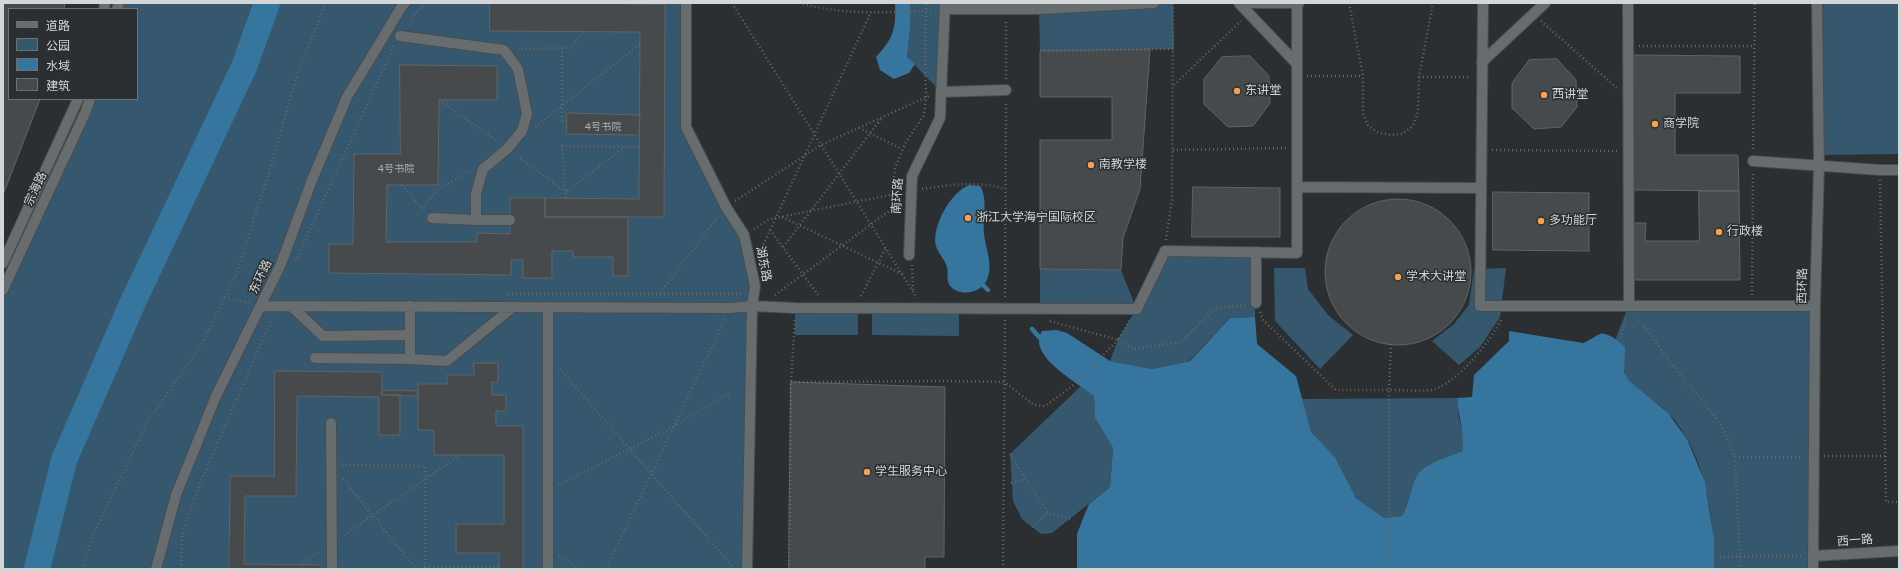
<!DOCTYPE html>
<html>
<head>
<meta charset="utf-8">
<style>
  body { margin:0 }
  #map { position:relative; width:1902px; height:572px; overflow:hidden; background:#2b2f32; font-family:"Varela Round","Noto Sans SC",sans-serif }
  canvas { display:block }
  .frame { position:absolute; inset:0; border:4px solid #d3d5d7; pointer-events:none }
  .legend { position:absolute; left:8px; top:8px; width:130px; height:92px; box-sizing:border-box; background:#2b2f32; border:1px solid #6e7174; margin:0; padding:5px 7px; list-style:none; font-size:12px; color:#d3d5d7 }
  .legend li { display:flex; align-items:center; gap:8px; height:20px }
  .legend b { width:20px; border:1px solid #6e7174 }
</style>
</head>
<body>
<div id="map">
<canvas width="1902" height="572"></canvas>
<div class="frame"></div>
<ul class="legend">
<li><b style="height:5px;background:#676c6f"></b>道路</li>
<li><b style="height:11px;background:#35586f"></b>公园</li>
<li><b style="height:11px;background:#36769e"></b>水域</li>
<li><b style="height:11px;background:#464a4d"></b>建筑</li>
</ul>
</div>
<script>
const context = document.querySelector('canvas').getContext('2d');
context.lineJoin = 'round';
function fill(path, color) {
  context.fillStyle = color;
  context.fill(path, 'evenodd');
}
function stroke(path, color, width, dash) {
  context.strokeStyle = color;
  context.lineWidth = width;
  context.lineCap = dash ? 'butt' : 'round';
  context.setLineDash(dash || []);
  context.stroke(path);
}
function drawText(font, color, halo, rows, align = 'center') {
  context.font = font + ' "Varela Round","Noto Sans SC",sans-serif';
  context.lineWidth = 3;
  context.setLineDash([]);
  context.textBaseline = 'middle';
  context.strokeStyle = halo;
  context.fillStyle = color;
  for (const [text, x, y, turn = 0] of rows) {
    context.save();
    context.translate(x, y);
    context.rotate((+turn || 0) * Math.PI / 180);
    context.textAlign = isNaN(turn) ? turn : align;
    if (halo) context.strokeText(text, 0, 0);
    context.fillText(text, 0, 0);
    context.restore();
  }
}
fill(new Path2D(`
  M119,3H686V127L744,235L755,286L747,569H523V427L496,426V411L506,410V395H492V382H498V364L475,363L474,375H447V384H418V430H434L435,455H504V524H456V553H499V569H322L244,564L245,496H296L297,396L379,397V435H400V395H382V372L276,371L274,476H230L229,569H3V290L90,99H137V9H117Z
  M910,3H1173L1174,49L1040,51L1039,9H946L941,92L907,57L910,30Z
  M1818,3H1899V154L1819,155Z
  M1165,251L1256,252L1255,317L1230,318L1189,361L1152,369L1110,361L1118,340L1136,309H1040V269L1121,270L1136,308Z
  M1274,268H1305L1308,289L1328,315L1353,335L1320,369L1275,321Z
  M1506,268L1500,317L1480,347L1459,365L1432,341L1454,324L1469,305L1474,269Z
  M1629,305L1815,306L1813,569H1714C1714,517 1706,452 1668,413C1656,401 1638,393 1628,380C1618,366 1631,350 1615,340Z
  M795,308H858V335H795Z
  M872,308L959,309V336L872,335Z
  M1081,386L1094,396L1095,418L1113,448L1110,487L1052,533L1041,534L1022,519L1013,501L1010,454Z
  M1457,398L1459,419L1464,436L1462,451C1449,457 1422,465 1416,477C1410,490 1409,504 1402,516L1384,518L1356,498L1335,457L1311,432L1301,399Z`), '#35586f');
fill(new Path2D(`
  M895,3H910V30L907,57L915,64L909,73L894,79L880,70L876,57C894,38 896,28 895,3Z
  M969,185L980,186C988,198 983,218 984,232C984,238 986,244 987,250C989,258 991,268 988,277C984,292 962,298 951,287C945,280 949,275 947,267C945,259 938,254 936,246C931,227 951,192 969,185Z
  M1255,317L1257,344L1296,376L1311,432L1335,457L1356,498L1384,518L1402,516C1409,504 1410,490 1416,477C1422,464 1449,457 1462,451C1465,432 1458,416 1457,398L1472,397L1474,375L1509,341V331L1583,343C1589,341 1593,337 1600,334C1606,331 1620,342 1625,347L1624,372L1629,381L1668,413L1687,439L1705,482L1714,540V569H1077V534L1084,516L1089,504L1110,487L1113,448L1095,418L1094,396C1079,383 1026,356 1042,331L1057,330L1067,333L1110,361L1152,369L1190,361L1230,318Z`), '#36769e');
stroke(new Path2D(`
  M983,285L988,290
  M1032,329L1039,337`), '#36769e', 4.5);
stroke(new Path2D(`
  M37,569L64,460L133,302L244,67L267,3`), '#36769e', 26);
const building = new Path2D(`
  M3,3H65L64,9H9V99H40L3,195Z
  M490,3L665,4L664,217H545V198L639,199L640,32L490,31Z
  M1150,50L1140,189L1123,238L1121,270L1040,269V140H1112V97H1040V51Z
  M1634,55L1740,56V93H1675V155H1738L1739,191L1634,190Z
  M1250,56L1269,76L1270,103L1253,126L1228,127L1204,104V79L1222,57Z
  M1557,59L1576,80L1577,107L1561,127L1534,129L1512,108V83L1529,60Z
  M400,65L497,66V100H439L438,185H387L386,242H477V233L510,234V198H545V217H628V276H613V257H573V251H552V278H523V260H511V275L329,273V244H353L354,154H400Z
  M567,113L640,115L639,135L567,134Z
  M1193,187L1280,188V237H1192Z
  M1699,191H1739L1740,280H1634V223H1646L1645,241H1699Z
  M1493,192L1589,193V251L1493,250Z
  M1325 272a73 73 0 1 1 146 0a73 73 0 1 1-146 0Z
  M474,363H498V382H492V395H506V411H496V426H523V569H499V553H456V524H504V455H434V430H418V384H447V375H474Z
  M275,371L382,372V395H400V435H379V397L297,396L296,496H245L244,564L322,565V569H229L230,476H274Z
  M791,382L945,387L944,557H925V569H789Z
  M382,390L418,391V396L382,395Z`);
fill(building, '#464a4d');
stroke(building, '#5f6467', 1);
const minor = new Path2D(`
  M686,3V127L726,207L744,235L755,286L752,306L747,569
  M1239,3L1297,64
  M1244,3H1299
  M1483,3L1480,306H1815
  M1628,3L1629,305
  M104,9L105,3
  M117,9L119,3
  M946,9H1039L1154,3
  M400,36L504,50L518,69L527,114L522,131L507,149L483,169L476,193V220H510
  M1482,62L1545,3
  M941,92L1006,90
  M1753,161L1880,170H1899
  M1297,187L1481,188
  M432,218L476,220
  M1256,252V303
  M909,255L912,176L940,118L945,3
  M3,263L78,99
  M3,290L86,111L90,99
  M262,306L730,308L752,306L795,308L1137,309L1165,251L1297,253V4
  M291,306L323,336L410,335
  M410,306V359L447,361L513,307
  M548,307V569
  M315,358L410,359
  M331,423L332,569
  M1813,556L1899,551
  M156,569L176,495L216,396L281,264L312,180L347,97L402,6L405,3
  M1813,569L1815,306L1819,166L1817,3`);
stroke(minor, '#494c4f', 12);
stroke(new Path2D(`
  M732,3L917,298
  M799,3C843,15 889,13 934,10
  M1349,3L1363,76V114L1368,125L1377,132L1390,135L1402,134L1413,126L1418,112L1419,77L1433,3
  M1541,21L1617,88
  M408,25L418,10L426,3
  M1639,46H1754
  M562,48H571L583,32
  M518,49L562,48V120L567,121
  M1040,51L1174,49
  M1307,76H1363
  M1419,77H1471
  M1006,79V20
  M1174,85L1241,21
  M439,100L498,142
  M535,127L640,44
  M859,128L902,149
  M1753,149L1755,3
  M1173,150L1286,148
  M1492,150L1617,151
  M517,156L566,192
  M1880,180L1886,502H1899
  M402,185L422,209L436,191L470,171
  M922,189C952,185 975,180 1005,189
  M567,191L625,147
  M566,198L562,146L639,147
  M735,201L821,145L929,96
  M893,209L892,194L895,168L906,142L924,115L926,98L925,56L926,3
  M782,217L902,274
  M754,229L770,219L900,193
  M770,230L819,296
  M1166,240L1172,200L1173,3
  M783,247L881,119
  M760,252L871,12
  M297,258L394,46
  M912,265L913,292
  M660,293L718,217
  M508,294H741
  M775,295L900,203
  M1752,295L1753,172
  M861,296L886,247
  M225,297L249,303
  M1005,297L1006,102
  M1260,312L1263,320L1336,390H1389V569
  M1637,317L1684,380L1703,401L1721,425L1735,457L1740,556L1739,569
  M1050,321L1118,340L1130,320
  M1620,338L1626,317
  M1391,344L1389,390C1400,390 1428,392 1436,389C1460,379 1491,341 1502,318
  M560,369L732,566
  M791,382L946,381L1004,382L1034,405L1045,406L1071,387L1118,340L1133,349L1181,342L1215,308L1245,305
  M1010,454L1048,513L1071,519
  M1824,456H1886
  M1735,457H1803
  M342,465L425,466V567L423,569
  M343,479L416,569
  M1011,483L1026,479
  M559,485L674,426L731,392
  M1032,527L1048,513
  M344,535L460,455
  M559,555L580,569
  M1720,557L1803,556
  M300,565L320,552
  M425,567H499
  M82,569L93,535L148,421L202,344L237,272L269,172L298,72L326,3
  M181,569L182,534L202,479L272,318
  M606,569L725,319
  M789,569L791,382L795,318
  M1003,569L1005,320`), '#64676a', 2.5, [1, 3]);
stroke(minor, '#676c6f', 10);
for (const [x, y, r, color] of [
  [1237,91,4,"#fa9f4e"],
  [1544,95,4,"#fa9f4e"],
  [1655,124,4,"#fa9f4e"],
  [1091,165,4,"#fa9f4e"],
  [968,218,4,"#fa9f4e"],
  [1541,221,4,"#fa9f4e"],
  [1719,232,4,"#fa9f4e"],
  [1398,277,4,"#fa9f4e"],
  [867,472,4,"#fa9f4e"]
]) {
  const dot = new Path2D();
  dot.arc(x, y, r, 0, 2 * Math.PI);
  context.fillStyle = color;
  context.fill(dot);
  stroke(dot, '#2b2f32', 1.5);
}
drawText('10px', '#b0b2b4', null, [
  ["4号书院",603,127],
  ["4号书院",396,169]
]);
drawText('12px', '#d3d5d7', '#2b2f32', [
  ["东讲堂",1245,91],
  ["西讲堂",1552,95],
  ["商学院",1663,124],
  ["南教学楼",1099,165],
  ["浙江大学海宁国际校区",976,218],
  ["多功能厅",1549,221],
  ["行政楼",1727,232],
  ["学术大讲堂",1406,277],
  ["学生服务中心",875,472]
], 'left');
drawText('12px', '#d3d5d7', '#2b2f32', [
  ["宗海路",36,189,-65],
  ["南环路",898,196,-86],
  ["湖东路",763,264,79],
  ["东环路",261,277,-65],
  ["西环路",1803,286,-89],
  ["西一路",1855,541,-4]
]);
</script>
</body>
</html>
